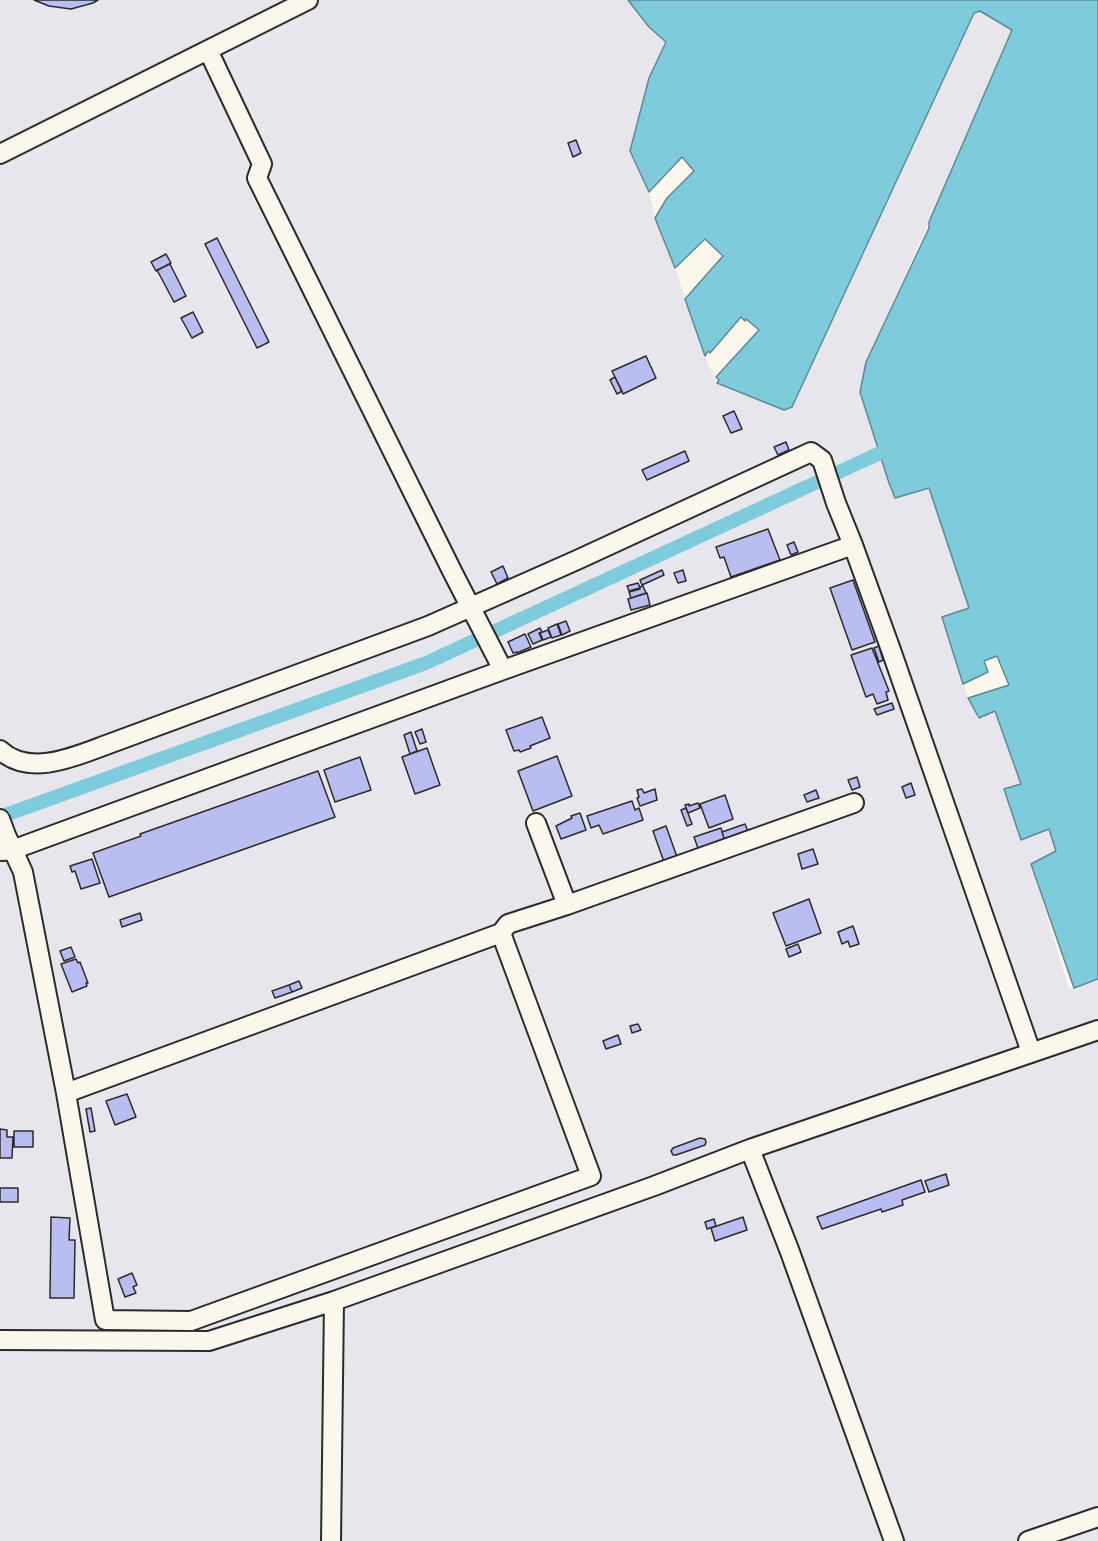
<!DOCTYPE html>
<html>
<head>
<meta charset="utf-8">
<style>
  body { margin:0 }
  canvas { display:block; background:#fbf7ec }
</style>
</head>
<body>
<canvas width="1098" height="1541"></canvas>
<script>
const context = document.querySelector('canvas').getContext('2d');
context.lineJoin = 'round';
function fill(path, color) {
  context.fillStyle = color;
  context.fill(path, 'evenodd');
}
function stroke(path, color, width, dash) {
  context.strokeStyle = color;
  context.lineWidth = width;
  context.lineCap = dash ? 'butt' : 'round';
  context.setLineDash(dash || []);
  context.stroke(path);
}
fill(new Path2D(`
  M0,0H628L649,27L666,42L649,78L630,151L649,192L655,218L675,268L705,356L717,384L792,407L974,13L980,11L1012,30L929,222L866,362L860,392L889,483L895,498L929,487L970,609L942,617L968,698L979,718L995,711L1021,784L1004,789L1021,839L1049,828L1056,851L1031,864L1069,989L1098,980V1541H0Z`), '#e8e6ed');
const water = new Path2D(`
  M628,0H1098V979L1074,988L1031,864L1056,851L1049,829L1021,840L1004,789L1021,784L995,711L979,718L968,698L1009,685L997,656L984,661L988,672L963,684L942,617L969,608L929,488L895,498L889,483L860,392L866,362L929,228V222L1012,30L980,11L974,13L792,407L784,410L717,383L719,380L716,377L759,330L746,319L745,321L741,317L710,353L708,351L705,356L685,299L723,256L705,239L675,268L655,218L667,198L694,171L682,157L649,192L630,151L649,78L666,42L649,27Z`);
fill(water, '#7dcbdb');
stroke(water, '#5c8b95', 1.5);
stroke(new Path2D(`
  M0,817L426,663L880,453`), '#7dcbdb', 14);
const building = new Path2D(`
  M34,0H98L93,3L71,9L49,6Z
  M576,140L581,153L573,157L568,143Z
  M217,238L269,342L257,348L205,244Z
  M166,254L171,263L156,271L151,262Z
  M170,264L186,296L174,302L157,270Z
  M193,312L203,332L192,338L181,318Z
  M646,356L656,378L623,394L612,371Z
  M615,377L622,391L617,394L610,380Z
  M734,411L742,429L731,433L723,416Z
  M786,442L789,450L778,455L774,447Z
  M685,451L689,461L647,480L642,470Z
  M768,529L780,560L731,577L724,557L720,558L716,547Z
  M794,542L798,552L791,555L787,545Z
  M503,566L508,578L497,584L491,572Z
  M662,570L664,575L642,585L640,580Z
  M683,570L686,581L678,583L674,573Z
  M853,580L875,642L852,650L830,588Z
  M638,583L640,588L629,591L627,586Z
  M643,586L646,593L631,598L629,592L640,589V587Z
  M647,593L650,605L631,610L628,599Z
  M566,621L570,631L562,635L558,624Z
  M557,624L561,635L552,638L548,628Z
  M540,628L542,632L539,633L542,640L533,644L528,634Z
  M548,630L551,637L543,640L540,633Z
  M525,634L531,647L517,653V652L513,653L508,642Z
  M879,646L883,660L879,662L874,648Z
  M872,648L889,691L886,692L888,700L877,704L873,694L866,697L851,655Z
  M892,703L894,709L877,715L874,709Z
  M542,717L550,738L530,746L531,748L520,752L519,750L514,751L506,730Z
  M422,729L426,742L420,744L415,732Z
  M411,732L417,751L410,754L404,735Z
  M427,748L440,785L415,794L402,757Z
  M557,756L572,796L533,811L518,771Z
  M360,757L371,790L335,802L324,770Z
  M318,771L335,817L109,897L93,853L141,836L140,834Z
  M857,777L860,787L852,790L848,780Z
  M911,783L915,795L906,798L902,787Z
  M642,789L644,793L655,789L657,800L640,806L637,798L639,797L637,790Z
  M816,790L819,798L807,802L804,795Z
  M725,795L733,819L709,828L700,804Z
  M632,801L635,810L639,808L643,820L603,834L599,825L591,828L587,816Z
  M698,803L700,808L688,813L685,805L689,804V806Z
  M686,808L692,824L687,826L681,810Z
  M580,813L586,830L561,839L556,826L572,818L571,816Z
  M745,824L749,834L725,842L722,832Z
  M666,826L677,857L664,862L653,831Z
  M721,828L725,842L699,851L694,837Z
  M813,849L818,864L802,869L798,854Z
  M92,859L100,883L81,889L75,871L72,872L70,866Z
  M809,899L821,933L786,946L773,913Z
  M140,913L142,920L122,927L120,920Z
  M853,926L859,944L850,947L848,941L842,944L838,932Z
  M798,944L801,952L789,957L786,949Z
  M71,947L75,957L64,961L60,951Z
  M76,959L78,963L80,962L88,983H86L87,986L72,992L61,964Z
  M299,981L302,988L292,992L289,985Z
  M289,985L292,992L275,998L272,991Z
  M638,1024L641,1030L632,1033L630,1026Z
  M618,1035L621,1044L606,1049L603,1041Z
  M127,1094L136,1117L115,1125L106,1101Z
  M91,1108L95,1131L90,1132L86,1109Z
  M0,1129L7,1130V1137H13L12,1158H0Z
  M14,1131H33V1147H14Z
  M700,1138L705,1139L706,1142L705,1145L676,1155H673L671,1151L673,1148Z
  M946,1174L949,1185L929,1192L925,1181Z
  M921,1180L925,1192L902,1200L903,1205L882,1212L881,1209L822,1229L817,1217Z
  M0,1188H18V1202H0Z
  M51,1217L70,1218L69,1240H75L74,1298H50Z
  M743,1217L747,1230L715,1241L711,1228Z
  M714,1219L716,1226L707,1229L705,1222Z
  M132,1273L137,1285L133,1287L136,1293L125,1297L118,1279Z`);
fill(building, '#babdef');
stroke(building, '#2b2b2b', 1.5);
const minor = new Path2D(`
  M208,50L262,164L257,178L453,573L503,670
  M0,154L308,0
  M0,750C29,777 74,757 106,745L428,626L577,560L811,452L822,460L836,503L853,545L891,650L1031,1052
  M0,819L6,835L23,872L66,1093L105,1320L191,1321L591,1176L501,933
  M536,823L567,905
  M2,851L12,850L503,670L853,545
  M66,1093L501,933L508,924L567,905L854,803
  M750,1149L790,1252L894,1541
  M0,1340L209,1341L334,1301L654,1186L750,1149L1098,1030
  M331,1541L334,1301
  M1028,1541L1098,1517`);
stroke(minor, '#2b2b2b', 22);
stroke(minor, '#fbf7ec', 18);
</script>
</body>
</html>
